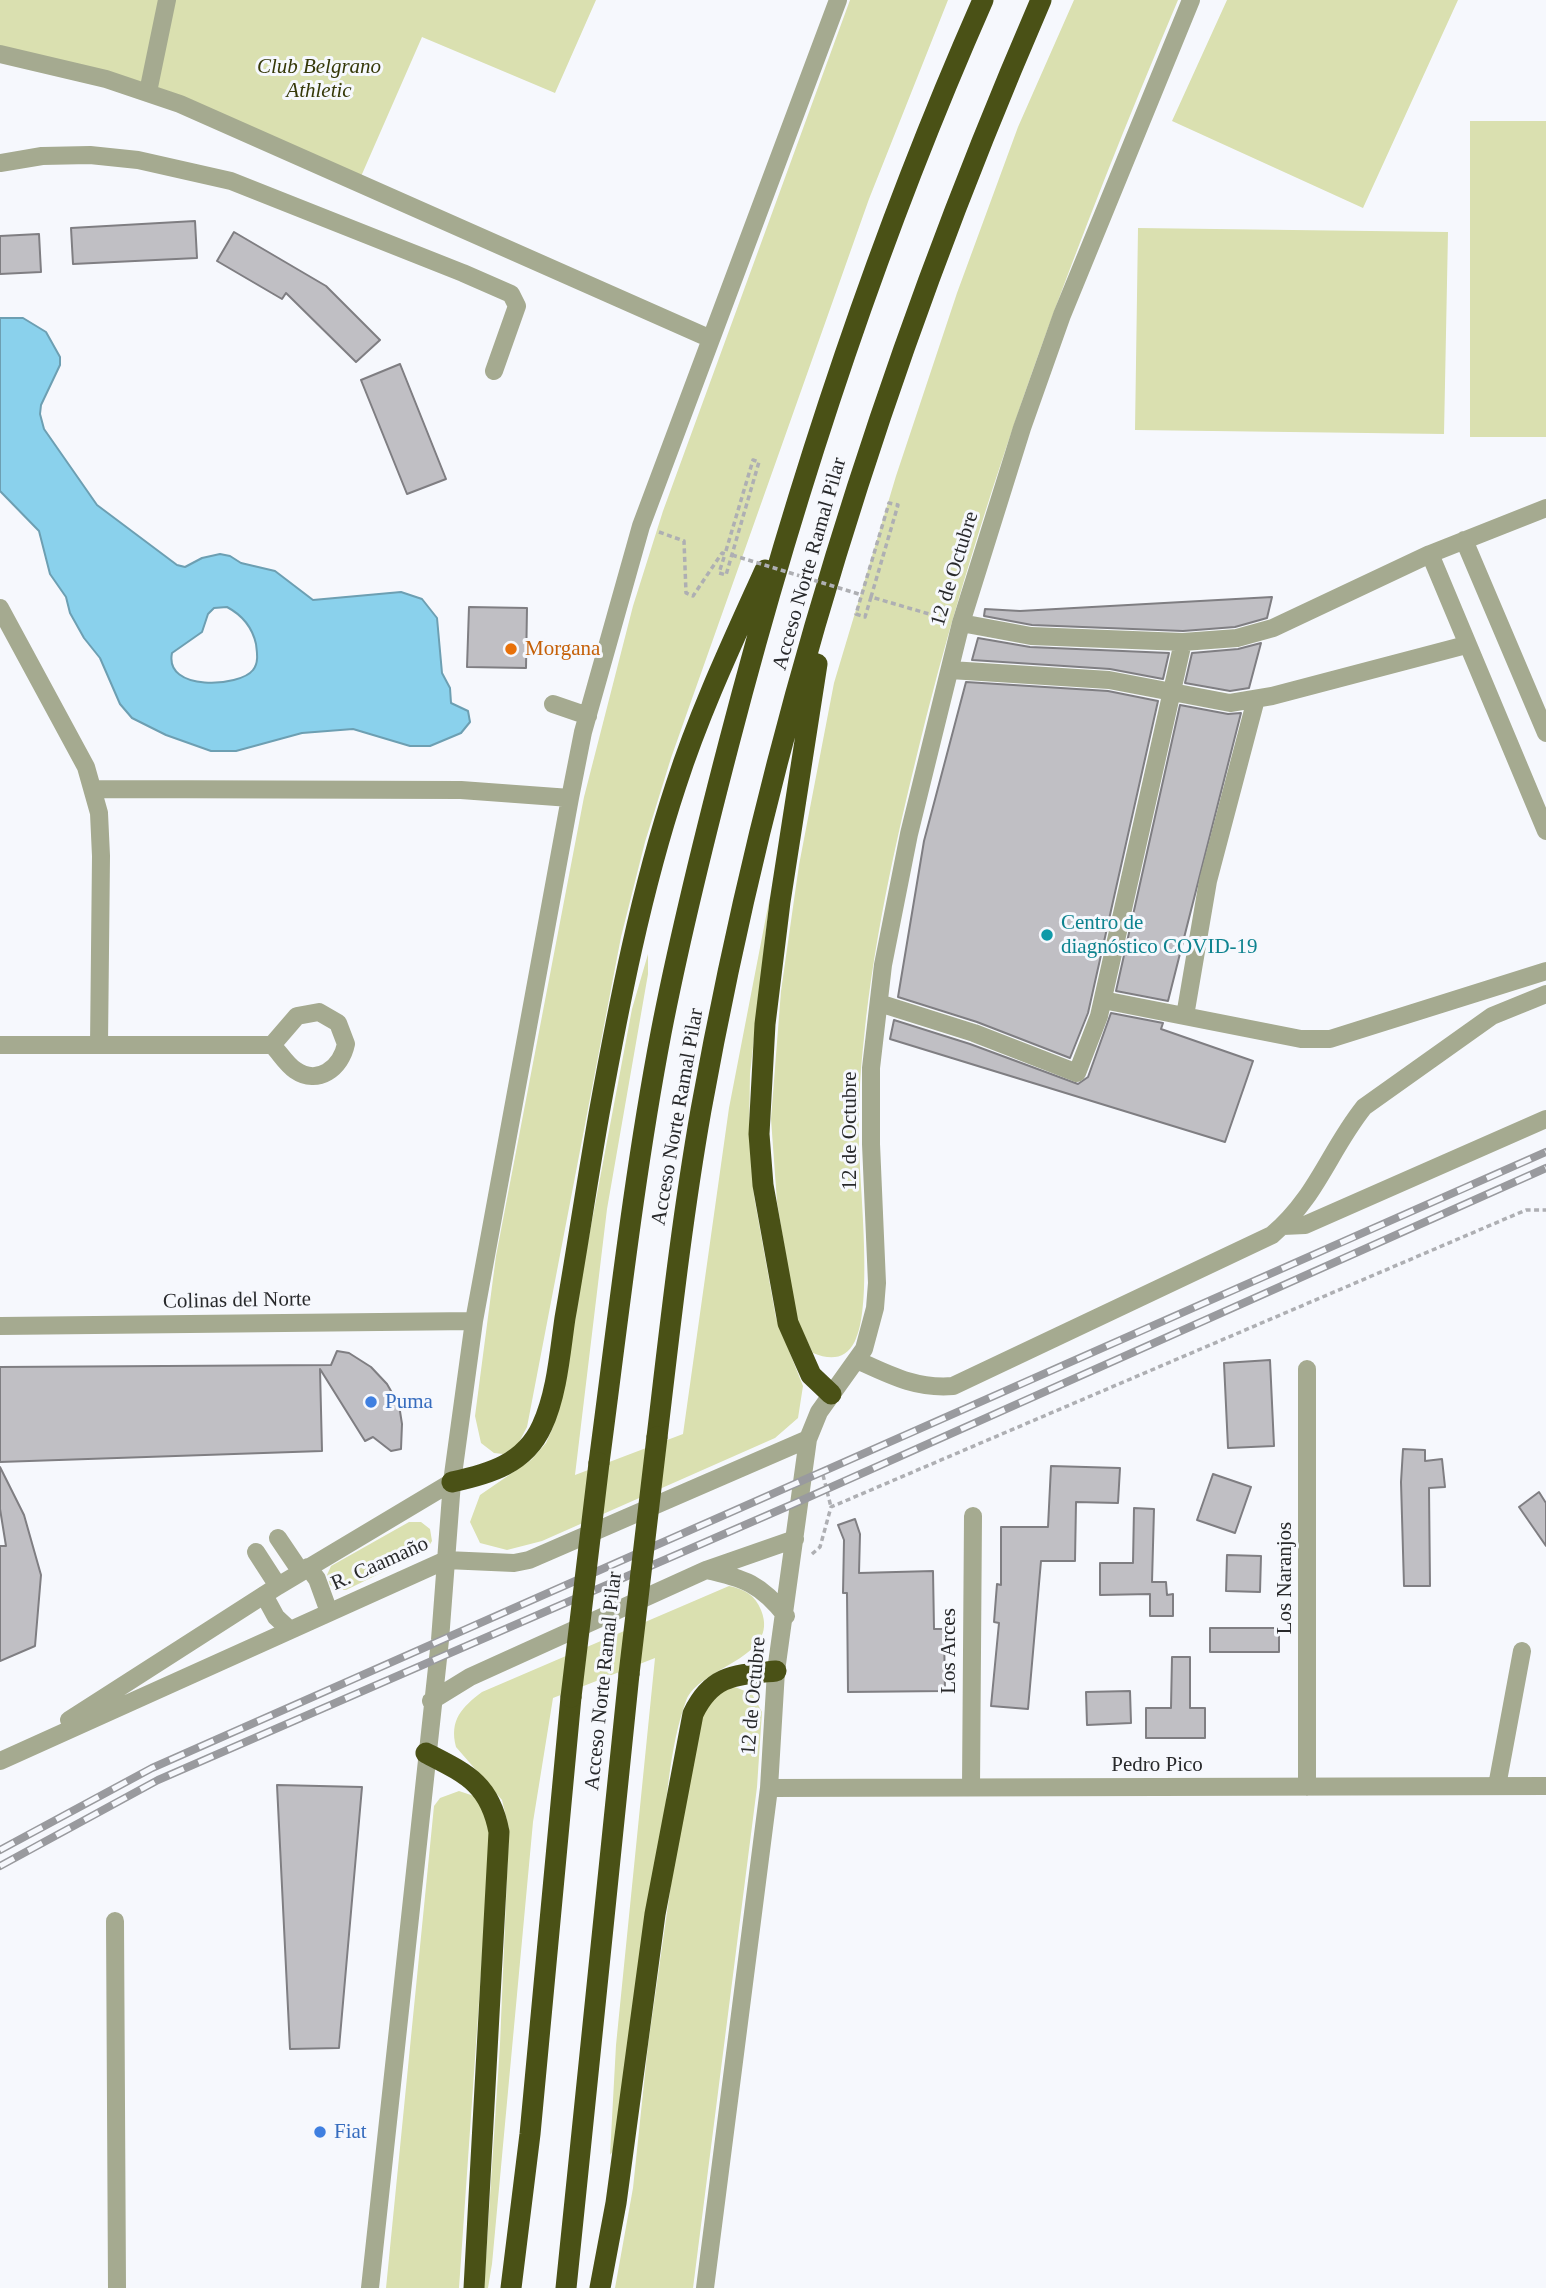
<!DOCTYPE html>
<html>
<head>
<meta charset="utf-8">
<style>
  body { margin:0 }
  canvas { display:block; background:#f6f8fd }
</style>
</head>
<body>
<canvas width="1546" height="2288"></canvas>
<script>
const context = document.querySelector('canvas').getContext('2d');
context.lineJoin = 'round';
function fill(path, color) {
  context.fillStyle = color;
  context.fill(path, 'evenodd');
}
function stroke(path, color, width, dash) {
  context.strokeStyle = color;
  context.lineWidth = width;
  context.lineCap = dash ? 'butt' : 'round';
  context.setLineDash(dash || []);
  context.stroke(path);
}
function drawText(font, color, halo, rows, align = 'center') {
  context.font = font + ' Georgia,serif';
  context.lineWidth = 6;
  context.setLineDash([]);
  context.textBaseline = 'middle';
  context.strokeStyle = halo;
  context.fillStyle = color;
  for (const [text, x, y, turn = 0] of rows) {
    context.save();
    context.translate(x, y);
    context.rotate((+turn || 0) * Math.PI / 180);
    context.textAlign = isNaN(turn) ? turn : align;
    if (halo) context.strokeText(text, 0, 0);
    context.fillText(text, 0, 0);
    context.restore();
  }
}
fill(new Path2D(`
  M0,0H596L555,93L422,37L359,181L180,104L0,54Z
  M850,0H948L869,199L671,758L645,842L621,937L527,1427L517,1446L503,1454L494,1453L481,1443L475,1416L496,1256L584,797L633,606L663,511Z
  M1074,0H1178C1079,234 989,472 926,718C900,823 875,929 864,1038C860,1073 858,1110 859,1146C860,1190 873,1306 855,1341C846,1360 830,1360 813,1353L796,1318L777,1202L771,1119L781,991L799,865L834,683L896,476L957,293L1018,127Z
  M1227,0H1458L1363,208L1172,121Z
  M1470,121H1546V437H1470Z
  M1138,228L1448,232L1444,434L1135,430Z
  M770,896L750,1074L749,1135L754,1196L776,1318L803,1386L798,1418L775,1438L542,1541L507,1550L480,1543L470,1522L480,1495L531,1460L546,1443L553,1427L632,1009L648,954V974L607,1209L575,1475L683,1434L729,1108Z
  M409,1522H421L430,1529L432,1541L426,1551L346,1590H339L330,1585L327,1575L331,1566Z
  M729,1586C744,1589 755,1595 761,1610C781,1659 699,1666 686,1701C669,1748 667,1803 660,1853C645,1951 630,2049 616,2147L610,2155L616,2045L655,1658L553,1698L533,1822L492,2264L488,2288H484L500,2044L509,1829L502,1800L456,1747C449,1720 462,1707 482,1692Z
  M735,1687L752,1694L762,1712L757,1787L693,2288H615L633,2188L648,2045L675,1856L701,1721C708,1701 714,1691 735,1687Z
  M459,1791L477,1797L491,1829L459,2288H386L434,1806L440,1798Z`), '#dae0b0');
const water = new Path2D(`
  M23,318L46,332L60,357V365L41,405L40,414L44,429L97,505L177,565L185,567L202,558L220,554L230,556L241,563L275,571L313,600L401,592L422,599L437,618L442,673L450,688L451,703L468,711L470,722L461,733L430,746H410L353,729L302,733L236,751H211L166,735L132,718L120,704L100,658L84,638L70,613L66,597L50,574L39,531L0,491V318ZM227,607C242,615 252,626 256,644C257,652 259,663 253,670C240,687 164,692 172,653L202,632L208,614L214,608Z`);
fill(water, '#8ad1ec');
stroke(water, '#6d9fb2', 2);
const building = new Path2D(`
  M195,221L197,258L73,264L71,228Z
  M234,232L326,286L380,340L356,362L286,293L282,299L217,261Z
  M39,234L41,272L0,274V236Z
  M400,364L446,479L407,494L361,380Z
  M1272,597L1267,618L1235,627L1183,631L1032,625L984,616L985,609L1020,611Z
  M469,607L527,608L526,668L467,667Z
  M978,638L1030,647L1169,653L1163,679L1110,669L972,660Z
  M1261,643L1249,688L1230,691L1185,683L1192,653L1238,649Z
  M966,682L1108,691L1158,701L1088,1013L1070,1058L977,1022L898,997L924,841Z
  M1180,705L1228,714L1241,713L1168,1001L1116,991Z
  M1111,1013L1163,1023L1161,1029L1253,1061L1225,1142L890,1039L894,1020L970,1044L1078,1084L1088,1077Z
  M337,1351L349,1353L371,1367L387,1384L399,1405L402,1424L401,1449L391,1451L373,1437L365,1441L320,1369L322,1451L0,1462V1367L331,1365Z
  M1270,1360L1274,1446L1228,1448L1224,1363Z
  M1403,1449L1425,1450V1461L1442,1459L1445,1487L1429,1488L1430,1586H1404L1401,1482Z
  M1051,1466L1120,1468L1118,1503L1076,1502L1075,1561H1041L1028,1709L991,1706L999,1623L994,1622L997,1584L1001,1585V1527H1048Z
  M0,1467L24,1515L41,1575L35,1646L0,1661V1546H6L0,1509Z
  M1213,1474L1251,1487L1235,1533L1197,1520Z
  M1539,1492L1546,1503V1546L1519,1507Z
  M1134,1508L1154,1509L1152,1582H1166L1167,1595L1173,1594V1616H1150V1594L1100,1595V1563H1133Z
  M855,1519L860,1534L859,1573L933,1571L934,1629H944L945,1691L848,1692L847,1593H843L844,1540L838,1525Z
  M1227,1555L1261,1556L1260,1592L1226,1591Z
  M1210,1628H1279V1652H1210Z
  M1172,1657H1190V1708H1205V1738H1146V1708H1171Z
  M1130,1691L1131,1723L1087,1725L1086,1692Z
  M277,1785L362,1787L339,2048L290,2049Z`);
fill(building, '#c0bfc4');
stroke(building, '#7f7e82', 2);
stroke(new Path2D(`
  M659,532L684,541L686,593L693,596L722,553L725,554L753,460L759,462L726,575L719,573L725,554
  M871,597L865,617L856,614L889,503L898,505L871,597L943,618
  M823,1475L831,1507
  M812,1554L820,1547L831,1507L1526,1210H1546`), '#aeafb3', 3.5, [5, 3.5]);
stroke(new Path2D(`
  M0,54L106,79L180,104L711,339
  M148,92L167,0
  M0,163L42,156L90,155L138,160L231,181L463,273L511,294L517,306L494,371
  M1464,540L1546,733
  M1430,554L1546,831
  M0,608L86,767L99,813L101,856L99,1045
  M1183,642L1237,638L1273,628L1430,554L1546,508
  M950,670L1109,680L1230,703L1272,696L1466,645
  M553,704L588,716
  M94,789L461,790L570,798
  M1103,1000L1301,1039H1330L1546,971
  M879,1003L974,1033L1077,1073L1099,1016L1183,642L1031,636L961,623
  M319,1012L338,1023L346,1044C341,1068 318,1086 295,1070C286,1064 280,1053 272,1045L297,1016Z
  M1185,1016L1208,881L1256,699
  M0,1045H272
  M1283,1226L1305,1225L1546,1119
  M0,1326L474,1321
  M857,1360C890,1375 916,1389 953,1386L1272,1235C1317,1197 1329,1151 1364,1107L1492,1016L1546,994
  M1307,1369V1787
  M278,1538L301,1572
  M256,1552L278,1586
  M308,1567L317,1579L329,1612
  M706,1570C744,1578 761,1584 786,1616
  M264,1595L276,1617L290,1630
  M431,1701L470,1677L706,1570L795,1539
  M69,1720L278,1586L452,1482
  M0,1761L446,1560L514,1563L529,1560L808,1439
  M1497,1786L1522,1651
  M971,1787L973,1516
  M769,1788L1546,1786
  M115,1921L117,2288
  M370,2288L440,1640L452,1482L474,1321L570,798L583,732L641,526L838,0
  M705,2288L769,1788L776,1671L808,1439L819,1412L864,1349L875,1308L877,1283L871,1144V1068L883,965L909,834L961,623L1022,428L1062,315L1191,0`), '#a5aa90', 18);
stroke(new Path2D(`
  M817,664L780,902L765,1024L759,1134L763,1185L788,1323L811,1375L831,1394
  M657,1437C670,1327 682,1218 701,1110C770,728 887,356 1041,0
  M599,1463C618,1319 634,1175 661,1033C680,935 704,839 729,743C795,489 877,240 983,0
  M452,1482C489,1474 525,1464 542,1426C557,1394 560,1352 565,1318C577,1250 587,1182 599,1114C619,1004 641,891 676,785C700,711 733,641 765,570
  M426,1753C467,1774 490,1784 499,1832L474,2288
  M511,2288L530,2134L571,1697
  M566,2288L629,1674
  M600,2288L616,2203L655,1914L693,1714C712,1674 736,1675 776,1671`), '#4a5116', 21);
const rail = new Path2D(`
  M0,1850L152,1768L1546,1152
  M0,1866L158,1780L800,1501L1546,1168`);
stroke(rail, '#999a9e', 8);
stroke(rail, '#f6f8fd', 5, [16]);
stroke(new Path2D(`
  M732,555L862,595`), '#aeafb3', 3.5, [5, 3.5]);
stroke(new Path2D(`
  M629,1674L657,1437
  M571,1697L599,1463`), '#4a5116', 21);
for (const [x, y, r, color] of [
  [511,649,7,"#e8710a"],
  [1047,935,7,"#0f9aa8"],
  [371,1402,7,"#3f7fe0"],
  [320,2132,7,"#3f7fe0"]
]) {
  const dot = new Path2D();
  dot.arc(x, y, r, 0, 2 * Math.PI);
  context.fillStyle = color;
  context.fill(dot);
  stroke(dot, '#f6f8fd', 2.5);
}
drawText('italic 21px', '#363909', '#f6f8fd', [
  ["Club Belgrano",319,67],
  ["Athletic",319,91]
]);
drawText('21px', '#28292b', '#f6f8fd', [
  ["Acceso Norte Ramal Pilar",810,564,-74],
  ["12 de Octubre",955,569,-73],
  ["Acceso Norte Ramal Pilar",678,1117,-80],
  ["12 de Octubre",850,1131,-90],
  ["Colinas del Norte",237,1301,-1],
  ["R. Caamaño",380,1564,-24],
  ["Los Naranjos",1285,1578,-90],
  ["Los Arces",949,1651,-90],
  ["Acceso Norte Ramal Pilar",604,1681,-84],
  ["12 de Octubre",754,1696,-85],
  ["Pedro Pico",1157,1765]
]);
drawText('21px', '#c56008', '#f6f8fd', [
  ["Morgana",525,649]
], 'left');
drawText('21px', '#0d838f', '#f6f8fd', [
  ["Centro de",1061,923],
  ["diagnóstico COVID-19",1061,947]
], 'left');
drawText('21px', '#366cbe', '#f6f8fd', [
  ["Puma",385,1402],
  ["Fiat",334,2132]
], 'left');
</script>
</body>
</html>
